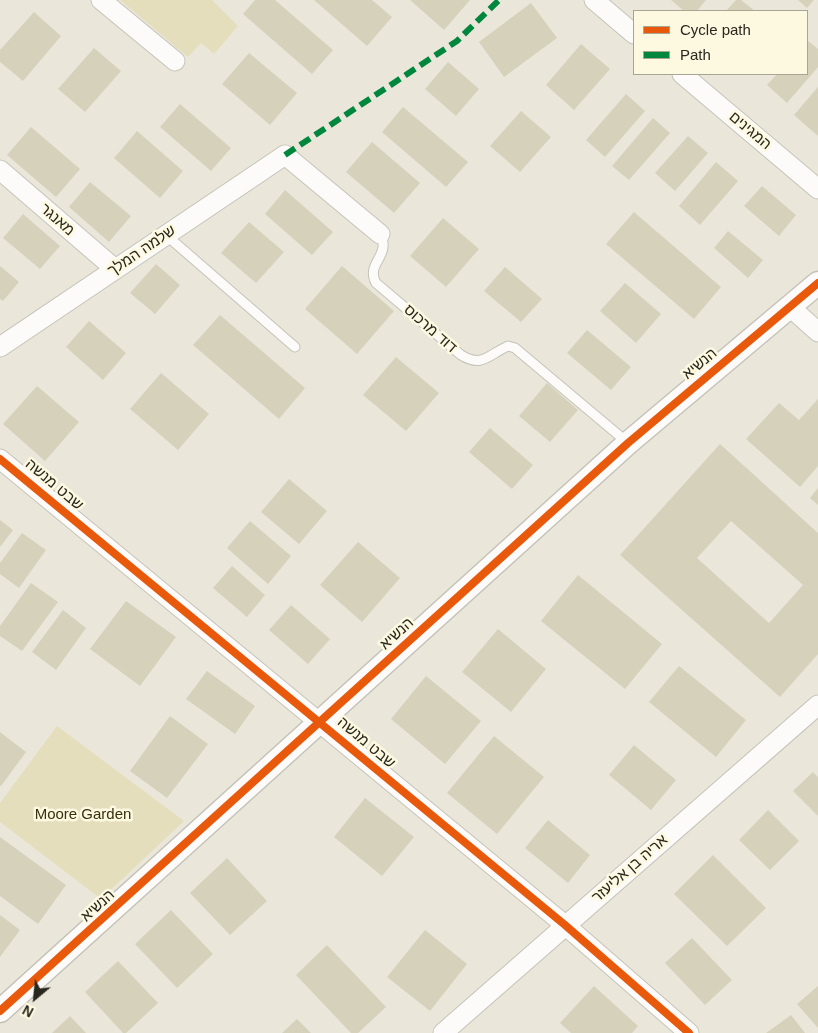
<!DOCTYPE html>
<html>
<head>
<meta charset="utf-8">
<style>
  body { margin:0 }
  #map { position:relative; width:818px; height:1033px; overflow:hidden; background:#eae7da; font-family:Arial,sans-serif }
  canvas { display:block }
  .legend { position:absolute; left:633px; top:10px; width:175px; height:65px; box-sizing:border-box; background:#fdf9e1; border:1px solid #a8a593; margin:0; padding:6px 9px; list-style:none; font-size:15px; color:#29271e }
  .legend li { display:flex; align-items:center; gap:10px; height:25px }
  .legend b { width:25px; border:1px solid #a8a593 }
  .north { position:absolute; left:10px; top:973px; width:50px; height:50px; -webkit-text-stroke:4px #fdf9e1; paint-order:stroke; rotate:208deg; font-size:14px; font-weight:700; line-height:20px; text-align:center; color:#29271e }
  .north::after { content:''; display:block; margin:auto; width:18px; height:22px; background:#29271e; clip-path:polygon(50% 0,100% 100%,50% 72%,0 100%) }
</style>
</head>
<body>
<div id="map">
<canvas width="818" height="1033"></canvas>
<ul class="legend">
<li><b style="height:6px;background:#e8590c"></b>Cycle path</li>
<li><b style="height:6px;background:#00873e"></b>Path</li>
</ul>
<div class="north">N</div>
</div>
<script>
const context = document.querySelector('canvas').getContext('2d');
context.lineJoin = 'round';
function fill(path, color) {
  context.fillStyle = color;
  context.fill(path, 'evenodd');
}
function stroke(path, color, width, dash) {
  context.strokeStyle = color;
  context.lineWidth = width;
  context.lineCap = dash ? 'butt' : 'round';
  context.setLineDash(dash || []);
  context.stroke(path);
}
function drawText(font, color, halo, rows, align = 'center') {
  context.font = font + ' Arial,"Noto Sans Hebrew",sans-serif';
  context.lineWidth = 5;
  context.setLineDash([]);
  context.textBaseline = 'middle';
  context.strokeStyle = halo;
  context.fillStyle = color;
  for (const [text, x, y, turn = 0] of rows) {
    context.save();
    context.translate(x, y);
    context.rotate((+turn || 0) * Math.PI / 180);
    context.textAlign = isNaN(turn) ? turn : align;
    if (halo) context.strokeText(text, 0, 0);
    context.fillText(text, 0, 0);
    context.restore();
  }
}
fill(new Path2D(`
  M120,0H212L238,26L214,54L201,43L188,57Z
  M57,726L184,821L101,899L0,822V803Z`), '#e4debd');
fill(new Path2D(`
  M255,0H275L333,50L312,74L243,14Z
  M314,0H372L392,17L367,46Z
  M410,0H470L444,30Z
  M671,0H706L697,11H684Z
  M736,0H741L755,11H726Z
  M798,0H814L807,8Z
  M531,3L557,38L504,77L479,42Z
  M34,12L61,36L23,81L0,62V50Z
  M807,40L818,49V67L787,103L767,85L777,74H807Z
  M581,44L610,69L574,110L546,85Z
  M94,48L121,71L85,112L58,89Z
  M249,53L297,93L270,125L222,84Z
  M448,62L479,89L456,116L425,89Z
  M818,87V136L794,115Z
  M626,94L645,111L605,157L586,140Z
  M180,104L231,148L211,171L160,127Z
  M403,107L468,162L446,187L382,132Z
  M521,111L551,137L520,172L490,146Z
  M653,118L670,133L629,180L612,166Z
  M31,127L80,169L56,197L7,155Z
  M137,131L183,171L160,198L114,158Z
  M688,136L708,153L675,191L655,173Z
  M372,142L420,183L394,213L346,172Z
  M716,162L738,181L700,225L679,206Z
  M90,182L131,216L109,242L69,207Z
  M762,186L796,215L779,236L744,206Z
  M285,190L333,232L312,255L265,214Z
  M634,212L721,287L694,319L606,244Z
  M23,214L60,246L40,269L3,238Z
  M443,218L479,249L446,287L410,256Z
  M249,222L284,252L256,283L221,253Z
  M728,231L763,260L748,278L714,248Z
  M156,264L180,285L155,314L130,293Z
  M0,266L19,282L3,301L0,299Z
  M342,266L394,311L357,354L305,309Z
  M505,267L542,299L521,322L484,291Z
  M625,283L661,314L636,343L600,311Z
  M220,315L305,388L279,419L193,345Z
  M89,321L126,353L103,380L66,347Z
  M587,330L631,367L611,390L567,353Z
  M396,357L439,393L406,431L363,395Z
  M161,373L209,414L178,450L130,409Z
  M547,383L578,410L550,442L519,416Z
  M37,386L79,422L45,461L3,424Z
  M818,399V466L800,487L746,439L779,403L799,420Z
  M490,428L533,465L512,489L469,452Z
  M720,444L818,533V654L780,697L620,555ZM731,521L803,585L769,623L697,558Z
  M289,479L327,511L299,544L261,512Z
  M818,488V505L810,498Z
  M0,520L13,530L0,547Z
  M250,521L291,556L268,584L227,548Z
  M22,533L46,550L19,588L0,574V563Z
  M358,542L400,578L362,622L320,585Z
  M232,566L265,595L247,617L213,588Z
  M578,575L662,644L625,689L541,621Z
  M31,583L58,602L22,651L0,636V626Z
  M126,601L176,637L140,686L90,649Z
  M291,605L330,639L308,664L269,630Z
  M63,610L86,628L56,670L32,652Z
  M498,629L546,669L511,712L462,672Z
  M679,666L746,720L716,757L649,702Z
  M207,671L255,706L235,734L186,699Z
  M426,676L481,721L445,764L391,719Z
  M170,716L208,744L167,798L130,771Z
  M0,732L26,752L1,786L0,785Z
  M494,736L544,777L497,834L447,793Z
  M634,745L676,780L651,810L609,775Z
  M813,772L818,777V816L793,791Z
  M365,798L414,837L382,876L334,837Z
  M768,810L799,841L770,870L739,840Z
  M548,820L590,855L568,883L525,848Z
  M0,837L66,885L38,924L0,896Z
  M713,855L766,908L727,946L674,894Z
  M227,858L267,901L230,935L190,893Z
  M171,910L213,954L177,988L135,944Z
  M0,915L20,930L0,957Z
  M425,930L467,964L430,1011L387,977Z
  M692,938L732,980L705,1005L665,963Z
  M327,945L386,1007L358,1033H351L296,975Z
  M118,961L158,1003L126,1033H123L85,992Z
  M594,986L638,1026L632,1033H571L560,1023Z
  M818,986V1028L797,1004Z
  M791,1015L805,1033H766Z
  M70,1016L86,1033H52Z
  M297,1019L311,1033H282Z`), '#d6d1bb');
const service = new Path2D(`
  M380,234C392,256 365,263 376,283L461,355C482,368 488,355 508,346L515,348L628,443
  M166,235L295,347`);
const minor = new Path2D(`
  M101,0L175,61
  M594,0L634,34
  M682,74L818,189
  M0,170L115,269
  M790,307L818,332
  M0,347L285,155L380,234
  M0,459L565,925L689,1033
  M443,1033L818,705`);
const tertiary = new Path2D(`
  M0,1011L628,443L818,283`);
stroke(service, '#c5c3b8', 11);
stroke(minor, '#c5c3b8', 21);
stroke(tertiary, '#c5c3b8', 25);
stroke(service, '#fcfbf9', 9);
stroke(minor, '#fcfbf9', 19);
stroke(tertiary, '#fcfbf9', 22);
stroke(new Path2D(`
  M285,155L457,41L499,0`), '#00873e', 6, [12, 6]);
stroke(new Path2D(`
  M0,459L565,925L689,1033
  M0,1011L628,443L818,283`), '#e8590c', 8);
drawText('15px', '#29271e', '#fdf9e1', [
  ["המגינים",750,131,40],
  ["מאנגר",57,220,41],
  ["שלמה המלך",142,251,-34],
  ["דוד מרכוס",430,329,41],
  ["הנשיא",700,364,-40],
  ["שבט מנשה",54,485,40],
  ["הנשיא",397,634,-42],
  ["שבט מנשה",366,743,40],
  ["אריה בן אליעזר",630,869,-41],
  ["הנשיא",98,906,-42]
]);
drawText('15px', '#38310d', '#fdf9e1', [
  ["Moore Garden",83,815]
]);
</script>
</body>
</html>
